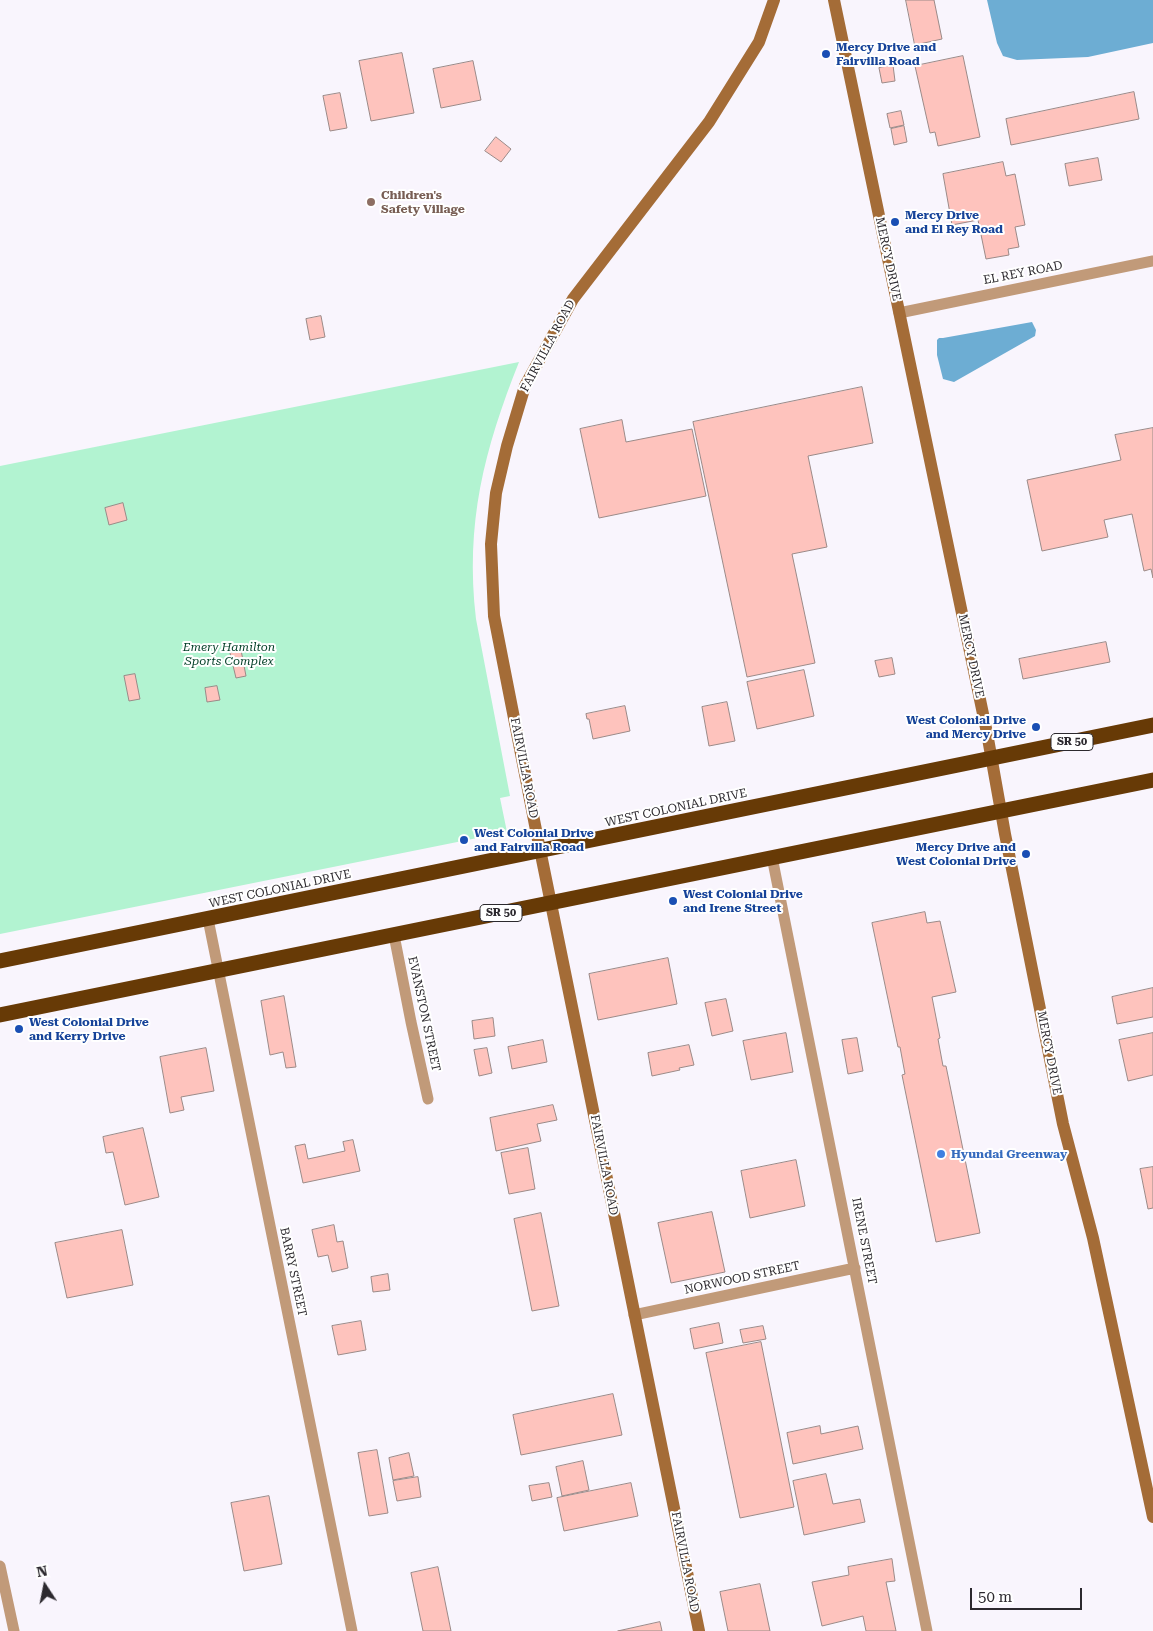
<!DOCTYPE html>
<html>
<head>
<meta charset="utf-8">
<style>
  body { margin:0 }
  #map { position:relative; width:1153px; height:1631px; overflow:hidden; background:#f9f5fd; font-family:"Roboto Serif",serif }
  canvas { display:block }
  .north { position:absolute; left:20px; top:1561px; width:50px; height:50px; -webkit-text-stroke:4px #fff; paint-order:stroke; rotate:349deg; font-size:14px; font-weight:700; line-height:20px; text-align:center; color:#2c292e }
  .north::after { content:''; display:block; margin:auto; width:18px; height:22px; background:#2c292e; clip-path:polygon(50% 0,100% 100%,50% 72%,0 100%) }
  .scale { position:absolute; left:970px; top:1588px; width:112px; height:22px; box-sizing:border-box; border:2px solid #2c292e; border-top:0; padding-left:6px; font-size:15px; line-height:18px; white-space:nowrap; color:#2c292e; -webkit-text-stroke:4px #fff; paint-order:stroke }
</style>
</head>
<body>
<div id="map">
<canvas width="1153" height="1631"></canvas>
<div class="north">N</div>
<div class="scale">50 m</div>
</div>
<script>
const context = document.querySelector('canvas').getContext('2d');
context.lineJoin = 'round';
function fill(path, color) {
  context.fillStyle = color;
  context.fill(path, 'evenodd');
}
function stroke(path, color, width, dash) {
  context.strokeStyle = color;
  context.lineWidth = width;
  context.lineCap = dash ? 'butt' : 'round';
  context.setLineDash(dash || []);
  context.stroke(path);
}
function drawText(font, color, halo, rows, align = 'center') {
  context.font = font + ' "Roboto Serif",serif';
  context.lineWidth = 4;
  context.setLineDash([]);
  context.textBaseline = 'middle';
  context.strokeStyle = halo;
  context.fillStyle = color;
  for (const [text, x, y, turn = 0] of rows) {
    context.save();
    context.translate(x, y);
    context.rotate((+turn || 0) * Math.PI / 180);
    context.textAlign = isNaN(turn) ? turn : align;
    if (halo) context.strokeText(text, 0, 0);
    context.fillText(text, 0, 0);
    context.restore();
  }
}
fill(new Path2D(`
  M519,362C484,450 465,523 476,619L510,796L500,798L507,832L0,934V466Z`), '#b2f3d1');
fill(new Path2D(`
  M987,0H1153V43L1088,57L1017,60L1003,56L997,43Z
  M1032,322L1036,330L1035,336L954,382L943,379L937,355V340L939,338H943Z`), '#6dadd3');
const building = new Path2D(`
  M906,0H934L942,39L915,45Z
  M402,53L414,113L371,121L359,61Z
  M963,56L980,137L938,146L935,132L930,133L915,66Z
  M473,61L481,100L441,108L433,69Z
  M893,65L895,81L882,83L879,68Z
  M1134,92L1139,119L1011,145L1006,119Z
  M340,93L347,128L330,131L323,96Z
  M901,111L904,125L890,128L887,114Z
  M904,126L907,142L894,145L891,129Z
  M496,137L511,149L501,162L485,151Z
  M1098,158L1102,180L1069,186L1065,164Z
  M1003,162L1006,176L1015,174L1025,225L1015,227L1019,247L1008,249L1009,255L986,259L978,220L952,225L943,174Z
  M321,316L325,337L310,340L306,319Z
  M862,387L873,443L808,456L827,547L792,554L815,663L747,677L693,422Z
  M622,420L626,442L692,429L706,496L599,518L580,429Z
  M1153,428V578L1151,569L1144,571L1132,514L1104,520L1108,537L1042,551L1027,480L1121,460L1115,435Z
  M123,503L127,520L109,525L105,508Z
  M1106,642L1110,662L1023,679L1019,659Z
  M241,650L246,676L236,678L230,653Z
  M892,658L895,674L879,677L875,661Z
  M804,670L814,716L757,729L747,682Z
  M135,674L140,699L129,701L124,676Z
  M217,686L220,700L207,702L205,688Z
  M727,702L735,741L709,746L702,707Z
  M625,706L630,731L593,739L589,719H587L586,714Z
  M925,912L927,923L940,921L956,992L932,997L940,1038L938,1039L943,1066H946L980,1233L936,1242L902,1075L905,1074L900,1047H898L872,923Z
  M668,958L677,1004L598,1020L589,974Z
  M1153,988V1017L1117,1024L1112,997Z
  M284,996L296,1067L286,1068L283,1052L270,1055L261,1001Z
  M726,999L733,1031L712,1036L705,1003Z
  M493,1018L495,1036L474,1039L472,1021Z
  M786,1033L793,1072L751,1080L743,1041Z
  M1153,1033V1075L1128,1081L1119,1040Z
  M857,1038L863,1071L848,1074L842,1040Z
  M543,1040L547,1062L512,1069L508,1047Z
  M689,1045L694,1065L679,1068L680,1070L652,1076L648,1053Z
  M206,1048L214,1091L181,1097L184,1110L170,1113L160,1057Z
  M487,1048L492,1073L479,1076L474,1050Z
  M553,1105L557,1120L537,1124L541,1141L496,1151L490,1118Z
  M143,1128L159,1197L125,1205L113,1152L106,1153L103,1137Z
  M353,1140L360,1171L303,1183L295,1146L305,1144L308,1159L345,1151L343,1142Z
  M528,1148L535,1189L509,1194L501,1153Z
  M796,1160L805,1206L750,1218L741,1171Z
  M1153,1167V1208L1148,1209L1140,1169Z
  M712,1212L725,1272L671,1283L658,1223Z
  M541,1213L559,1306L532,1311L514,1219Z
  M334,1225L337,1242L343,1241L348,1268L332,1272L328,1255L318,1257L312,1230Z
  M122,1230L133,1285L67,1298L55,1243Z
  M388,1274L390,1290L373,1292L371,1277Z
  M361,1321L366,1350L338,1355L332,1326Z
  M719,1323L723,1343L694,1349L690,1329Z
  M763,1326L766,1339L743,1343L740,1330Z
  M761,1342L794,1507L740,1518L706,1353Z
  M613,1394L622,1435L521,1455L513,1415Z
  M820,1426L821,1434L858,1426L863,1449L793,1464L787,1433Z
  M377,1450L388,1513L369,1516L358,1453Z
  M409,1453L414,1476L393,1480L389,1458Z
  M583,1461L589,1490L562,1496L556,1467Z
  M826,1474L833,1504L860,1499L865,1522L804,1535L793,1481Z
  M418,1477L421,1497L397,1501L393,1481Z
  M549,1483L552,1497L532,1501L529,1486Z
  M631,1483L638,1516L564,1531L557,1498Z
  M269,1496L282,1564L244,1571L231,1503Z
  M892,1559L895,1581L886,1582L896,1631H866L863,1616L822,1626L812,1582L849,1575L848,1567Z
  M438,1567L451,1631H423L411,1573Z
  M760,1584L770,1631H728L720,1592Z
  M660,1622L662,1631H618Z`);
fill(building, '#fec3bd');
stroke(building, '#9b8a88', 1);
stroke(new Path2D(`
  M899,313L1153,261
  M772,857L927,1631
  M208,919L352,1631
  M394,935L411,1022L428,1099
  M634,1315L855,1268
  M0,1566L14,1631`), '#c19a79', 11);
stroke(new Path2D(`
  M834,0L987,733L1005,834L1063,1124L1093,1238L1153,1517
  M699,1631L535,825L494,616L491,544L496,493L507,446L525,386L573,299L709,122L759,42L774,0`), '#a46c37', 12);
stroke(new Path2D(`
  M0,961L1153,725
  M0,1015L1153,780`), '#673a06', 15);
for (const [x, y, r, color] of [
  [826,54,5,"#1a4fb4"],
  [371,202,5,"#8d6e63"],
  [895,222,5,"#1a4fb4"],
  [1036,727,5,"#1a4fb4"],
  [464,840,5,"#1a4fb4"],
  [1026,854,5,"#1a4fb4"],
  [673,901,5,"#1a4fb4"],
  [19,1029,5,"#1a4fb4"],
  [941,1154,5,"#3f7fe0"]
]) {
  const dot = new Path2D();
  dot.arc(x, y, r, 0, 2 * Math.PI);
  context.fillStyle = color;
  context.fill(dot);
  stroke(dot, '#fff', 2);
}
for (const [x, y, w] of [
  [1072,742,42],
  [501,913,42]
]) {
  const box = new Path2D();
  box.roundRect(x - w / 2, y - 8.5, w, 17, 4);
  context.fillStyle = '#fff';
  context.fill(box);
  stroke(box, '#2c292e', 1);
}
drawText('bold 11px', '#2c292e', null, [
  ["SR 50",1072,742],
  ["SR 50",501,913]
]);
drawText('bold 12px', '#164399', '#fff', [
  ["Mercy Drive and",836,47],
  ["Fairvilla Road",836,61],
  ["Mercy Drive",905,215],
  ["and El Rey Road",905,229],
  ["West Colonial Drive",1026,720,"right"],
  ["and Mercy Drive",1026,734,"right"],
  ["West Colonial Drive",474,833],
  ["and Fairvilla Road",474,847],
  ["Mercy Drive and",1016,847,"right"],
  ["West Colonial Drive",1016,861,"right"],
  ["West Colonial Drive",683,894],
  ["and Irene Street",683,908],
  ["West Colonial Drive",29,1022],
  ["and Kerry Drive",29,1036]
], 'left');
drawText('bold 12px', '#785e54', '#fff', [
  ["Children's",381,195],
  ["Safety Village",381,209]
], 'left');
drawText('12px', '#2c292e', '#fff', [
  ["MERCY DRIVE",888,259,78],
  ["EL REY ROAD",1023,273,-11],
  ["FAIRVILLA ROAD",548,346,-62],
  ["MERCY DRIVE",971,656,78],
  ["FAIRVILLA ROAD",524,768,79],
  ["WEST COLONIAL DRIVE",676,808,-12],
  ["WEST COLONIAL DRIVE",280,889,-12],
  ["EVANSTON STREET",424,1014,78],
  ["MERCY DRIVE",1049,1053,79],
  ["FAIRVILLA ROAD",604,1165,79],
  ["IRENE STREET",864,1241,79],
  ["BARRY STREET",293,1272,78],
  ["NORWOOD STREET",742,1278,-12],
  ["FAIRVILLA ROAD",685,1562,79]
]);
drawText('italic 12px', '#033f28', '#fff', [
  ["Emery Hamilton",229,647],
  ["Sports Complex",229,661]
]);
drawText('bold 12px', '#366cbe', '#fff', [
  ["Hyundai Greenway",951,1154]
], 'left');
</script>
</body>
</html>
